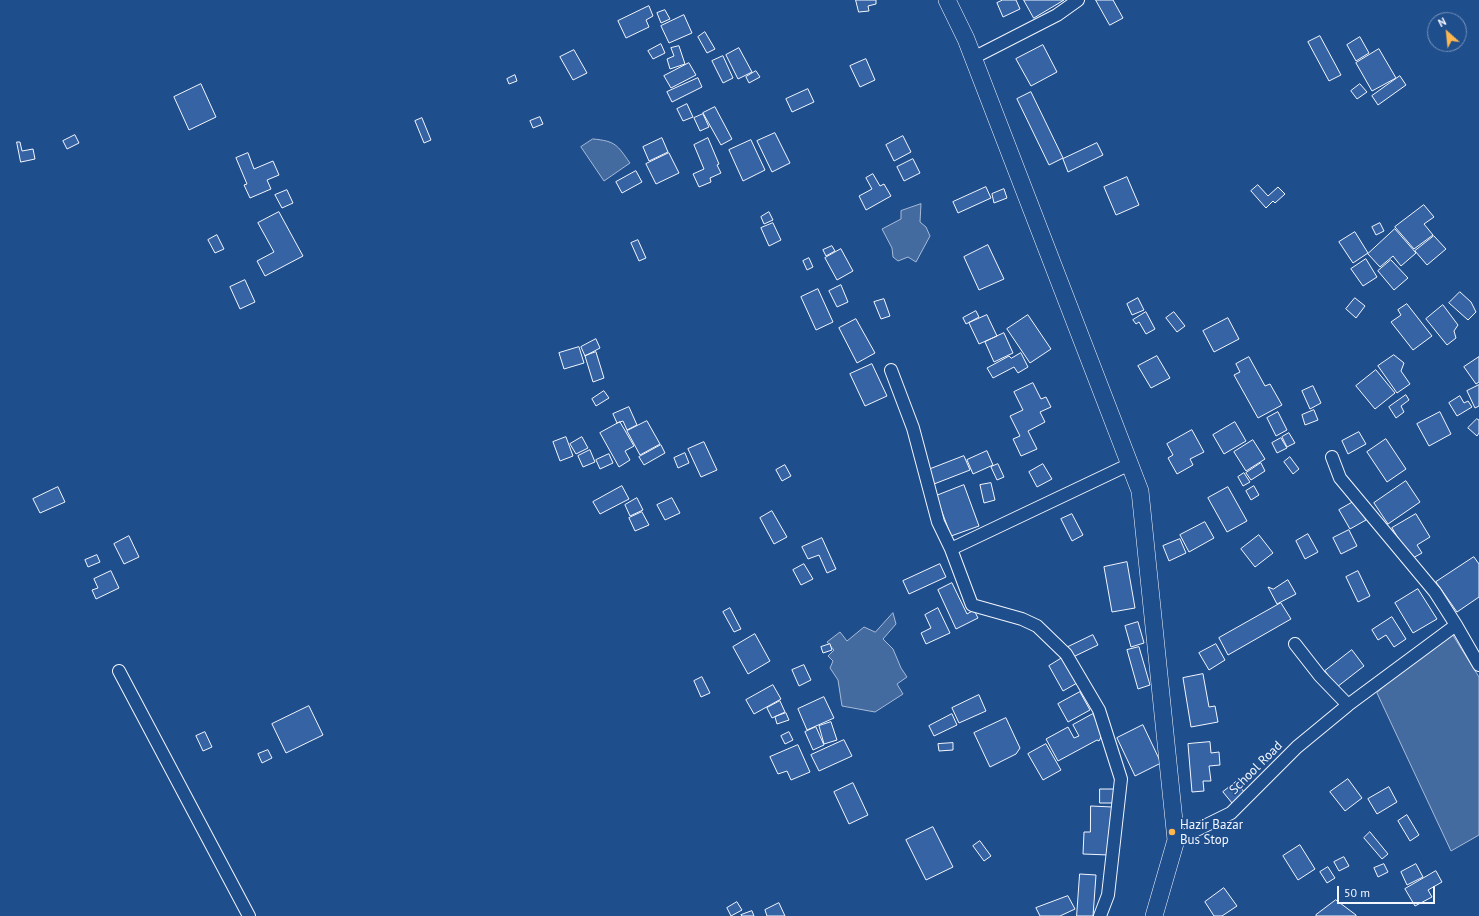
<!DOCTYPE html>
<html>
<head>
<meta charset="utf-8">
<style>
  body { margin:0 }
  #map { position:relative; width:1479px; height:916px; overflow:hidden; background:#1f4e8c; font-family:"PT Sans",sans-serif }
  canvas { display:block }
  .north { position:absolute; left:1427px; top:12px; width:40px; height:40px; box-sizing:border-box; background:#1f4e8c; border:1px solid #7391ba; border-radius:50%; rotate:333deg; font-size:11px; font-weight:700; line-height:16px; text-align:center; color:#f2f6ff }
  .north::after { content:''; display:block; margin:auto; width:14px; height:18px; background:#ffb74d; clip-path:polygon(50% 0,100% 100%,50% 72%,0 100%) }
  .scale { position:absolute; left:1337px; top:886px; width:98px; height:18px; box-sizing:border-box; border:2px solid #f2f6ff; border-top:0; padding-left:5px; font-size:12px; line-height:14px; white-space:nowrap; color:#f2f6ff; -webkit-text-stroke:3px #1f4e8c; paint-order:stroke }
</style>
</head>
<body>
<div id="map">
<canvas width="1479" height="916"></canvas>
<div class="north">N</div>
<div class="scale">50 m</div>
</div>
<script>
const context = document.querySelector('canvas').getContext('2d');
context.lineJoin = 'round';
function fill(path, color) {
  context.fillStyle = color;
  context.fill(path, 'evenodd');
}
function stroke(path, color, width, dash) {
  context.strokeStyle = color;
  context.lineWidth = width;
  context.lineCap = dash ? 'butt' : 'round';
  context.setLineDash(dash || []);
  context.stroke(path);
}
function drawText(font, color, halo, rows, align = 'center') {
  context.font = font + ' "PT Sans",sans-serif';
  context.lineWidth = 3;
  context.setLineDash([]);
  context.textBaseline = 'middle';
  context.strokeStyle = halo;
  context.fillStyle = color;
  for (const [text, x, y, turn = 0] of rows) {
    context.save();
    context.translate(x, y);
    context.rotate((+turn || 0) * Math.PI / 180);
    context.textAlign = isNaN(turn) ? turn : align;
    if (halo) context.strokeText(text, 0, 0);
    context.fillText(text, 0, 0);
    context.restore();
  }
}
const water = new Path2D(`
  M593,139C616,141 617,145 630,163L604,181L581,147Z
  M921,204L920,222L926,227L930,236L916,262L908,257L898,261L893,257L892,248L882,229L901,219V211Z
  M893,613L896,624L883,639L893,649L901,668L907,677L897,684L903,694L875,712L842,706L838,680L830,668L833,661L828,656L834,650L827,642L840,632L847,641L864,627L875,632Z
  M1449,629L1479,677V835L1451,851L1377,693Z`);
fill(water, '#446ba0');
stroke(water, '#a8bbd7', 1);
const building = new Path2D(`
  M856,0H876V4L868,6L869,11L859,12Z
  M1003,0H1016L1020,9L1003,17L997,3Z
  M1024,0H1064L1034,18Z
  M1096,0H1113L1123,18L1110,25Z
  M649,6L653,16L646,20L649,27L626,38L618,21Z
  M665,10L670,19L661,23L657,13Z
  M684,15L692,33L669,43L661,26Z
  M705,32L715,49L707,53L698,37Z
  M1320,36L1341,75L1329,81L1308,42Z
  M1360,37L1369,53L1356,61L1347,45Z
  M661,44L665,53L653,59L648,51Z
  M1043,45L1057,72L1031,86L1016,59Z
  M679,46L685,64L670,69L667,59L674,56L671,48Z
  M739,48L752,72L738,79L726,55Z
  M1379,49L1396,78L1372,91L1356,63Z
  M574,50L587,73L573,80L560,57Z
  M723,56L733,78L723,83L712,61Z
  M866,59L875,80L860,87L850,66Z
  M689,63L696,75L671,88L664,76Z
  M756,71L760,77L749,83L746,77Z
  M515,75L517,81L509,84L507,79Z
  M1400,76L1406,85L1378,105L1372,96Z
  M698,78L702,87L672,102L667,92Z
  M201,84L216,117L189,130L174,97Z
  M1360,84L1367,92L1357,99L1351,91Z
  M808,89L814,102L792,112L786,99Z
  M1031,92L1063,158L1049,165L1017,99Z
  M687,104L693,117L683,121L677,109Z
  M715,107L732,139L721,145L703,113Z
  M703,114L709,127L700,131L694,118Z
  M540,117L543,124L533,128L530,121Z
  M422,118L431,140L424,143L415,121Z
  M775,133L790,163L772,172L757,141Z
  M75,135L79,143L67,149L63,141Z
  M903,136L911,152L894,161L886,145Z
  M662,138L668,152L649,161L643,147Z
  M708,138L719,164L717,165L721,173L710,178L711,182L699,187L693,174L704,169L694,145Z
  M751,140L765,170L743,181L729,150Z
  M17,142H20L22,151L33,149L35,159L21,162Z
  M1097,143L1103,155L1068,172L1063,159Z
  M248,153L254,169L273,161L279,175L267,180L271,189L250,198L244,185L247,184L236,158Z
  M669,153L679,173L656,184L646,164Z
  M913,159L920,173L904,181L897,167Z
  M636,171L642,182L622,193L616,182Z
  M873,174L880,186L884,184L891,196L866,210L859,196L872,189L866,178Z
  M1127,177L1139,205L1116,215L1104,187Z
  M1258,185L1268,196L1278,187L1285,194L1275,203L1273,201L1266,208L1251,191Z
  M986,187L991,198L958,213L953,202Z
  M1004,189L1007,198L994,203L992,194Z
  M287,190L293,203L282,208L275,195Z
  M1424,205L1434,217L1424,224L1433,235L1414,249L1395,227Z
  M279,212L303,256L265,276L257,261L274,252L258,223Z
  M769,212L773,220L764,224L761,217Z
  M773,223L781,240L769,246L761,228Z
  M1380,223L1384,231L1376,235L1372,227Z
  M1395,229L1416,253L1401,266L1393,256L1380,267L1368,254Z
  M1355,232L1368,253L1353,263L1339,242Z
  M217,235L224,249L215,253L208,240Z
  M1434,236L1446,249L1427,265L1415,251Z
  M638,240L646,258L639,261L631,243Z
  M988,245L1004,279L979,290L964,257Z
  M832,246L835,251L826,256L823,250Z
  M841,249L853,271L837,280L825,258Z
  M809,258L813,267L807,270L803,261Z
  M1366,259L1377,277L1363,286L1351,269Z
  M1391,260L1408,278L1394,290L1378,271Z
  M245,280L255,302L240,309L230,287Z
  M841,285L848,302L837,307L829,291Z
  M818,289L833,322L816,330L801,297Z
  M1460,292L1471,302L1476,312L1468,320L1449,303Z
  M1138,298L1144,310L1132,315L1127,304Z
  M1355,298L1365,306L1356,318L1346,309Z
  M884,299L890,316L881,319L874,302Z
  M1407,304L1432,336L1413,350L1391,322L1401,315L1398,310Z
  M1443,305L1458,325L1454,331L1456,338L1447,345L1426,319Z
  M976,311L979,317L966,324L963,318Z
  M1146,312L1155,329L1146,334L1139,322L1136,324L1133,320Z
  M1174,312L1185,326L1177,332L1166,318Z
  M987,315L997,336L979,344L969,323Z
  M1028,315L1051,349L1030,363L1007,329Z
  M1228,318L1239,339L1214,352L1203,331Z
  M856,319L875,353L857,363L839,328Z
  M1004,333L1013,353L994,362L985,342Z
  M596,339L600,348L585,356L581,347Z
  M579,347L584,363L564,369L559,353Z
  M596,352L604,378L593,382L585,356Z
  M1021,353L1028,367L1018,373L1014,367L993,378L987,368L1009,356L1011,358Z
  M1394,355L1404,363L1401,371L1410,384L1397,393L1378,366Z
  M1157,356L1170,378L1151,388L1138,366Z
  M1249,357L1265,386L1270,384L1282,405L1258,418L1234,375L1240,372L1236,364Z
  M1479,357V382L1476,384L1464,367Z
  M872,364L887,396L865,406L850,374Z
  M1376,370L1395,393L1375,409L1356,386Z
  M1033,383L1041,399L1046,397L1051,407L1040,412L1045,422L1028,431L1037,449L1021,456L1013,439L1020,436L1010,416L1023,410L1014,392Z
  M1479,385V406L1475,408L1467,391Z
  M1313,386L1321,403L1310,409L1302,391Z
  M604,391L609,398L596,406L592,399Z
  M1406,395L1409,400L1401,406L1404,412L1396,418L1389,407Z
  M1460,396L1464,403L1468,401L1472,407L1457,416L1449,403Z
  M629,407L637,425L627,430L623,421L617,423L613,414Z
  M1314,410L1318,420L1305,425L1302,415Z
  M1278,412L1287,430L1276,436L1267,418Z
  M1440,412L1451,434L1429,446L1417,424Z
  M1477,419L1479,420V433L1477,436L1468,428Z
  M647,421L660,444L640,455L627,431Z
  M620,422L634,446L625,451L630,460L619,467L600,433Z
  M1235,422L1246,441L1224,454L1213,435Z
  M1192,430L1204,452L1190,459L1193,465L1177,474L1168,458L1173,455L1167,444Z
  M1359,432L1366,444L1348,454L1342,441Z
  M1289,433L1295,443L1287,447L1282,437Z
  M566,437L573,456L560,461L553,442Z
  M582,437L588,448L576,454L570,444Z
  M1281,438L1287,448L1277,453L1272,443Z
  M1386,439L1406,469L1387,482L1367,452Z
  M1253,440L1265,459L1246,471L1234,452Z
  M704,442L717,470L701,477L688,449Z
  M661,445L665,453L644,465L639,457Z
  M590,450L595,462L583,467L578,456Z
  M987,451L993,465L973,474L967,460Z
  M685,453L689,463L678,468L674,458Z
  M609,454L613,463L600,469L596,460Z
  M964,456L970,470L934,484L928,470Z
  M1290,457L1299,469L1293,474L1284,462Z
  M1261,463L1265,471L1251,480L1246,473Z
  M998,464L1004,477L997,480L991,467Z
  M1043,464L1052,479L1037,487L1029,472Z
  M785,465L791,476L782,481L776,470Z
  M1244,473L1250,482L1243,486L1238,477Z
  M1406,481L1420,502L1388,524L1374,503Z
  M991,483L995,500L984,503L980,485Z
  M964,485L979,526L951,536L936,496Z
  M622,486L629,499L600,514L593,502Z
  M1254,486L1259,495L1251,500L1246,491Z
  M58,487L65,502L40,513L33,499Z
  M1228,487L1247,521L1227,532L1208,498Z
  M637,498L643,510L630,516L625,505Z
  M672,498L680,513L665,520L657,505Z
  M1355,501L1366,520L1350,529L1339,510Z
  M772,511L787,537L774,544L760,518Z
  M642,512L649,525L635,531L629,518Z
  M1072,514L1083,535L1072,541L1061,519Z
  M1416,514L1430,537L1417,545L1422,553L1411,559L1392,528Z
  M1205,522L1214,538L1189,552L1180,535Z
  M1349,530L1357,546L1341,554L1333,538Z
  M1308,534L1318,552L1305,559L1296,541Z
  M1259,535L1273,553L1255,567L1241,549Z
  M129,536L139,557L124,564L114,544Z
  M822,538L836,569L827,573L819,555L808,559L802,547Z
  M1180,539L1186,553L1169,561L1163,546Z
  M97,555L100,562L88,567L85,560Z
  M1474,557L1479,564V597L1457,612L1436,582Z
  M1127,562L1135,608L1112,612L1104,567Z
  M804,564L813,579L801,585L793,570Z
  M940,564L946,577L909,594L903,581Z
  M111,571L119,588L96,599L92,590L98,588L94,579Z
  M1358,571L1370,596L1358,602L1346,577Z
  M1288,580L1296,594L1277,604L1268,587L1273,589Z
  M952,583L967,614L974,610L978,618L956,629L938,590Z
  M1418,589L1437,619L1413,633L1395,603Z
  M1281,603L1291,619L1228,655L1219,638Z
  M730,608L741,629L734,632L723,612Z
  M938,608L950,633L926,644L921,633L931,628L925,615Z
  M1392,617L1406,639L1394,647L1386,635L1378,640L1372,630Z
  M1138,622L1144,643L1131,647L1125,626Z
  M755,634L770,661L748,674L733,647Z
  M1093,635L1098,645L1073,657L1068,647Z
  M830,644L832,650L823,653L821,647Z
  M1216,644L1225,660L1209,670L1199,653Z
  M1139,647L1150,685L1138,689L1127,650Z
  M1352,650L1364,666L1337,687L1325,671Z
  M1062,658L1077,683L1063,691L1049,666Z
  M804,665L811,680L799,686L792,670Z
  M1203,674L1209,707L1215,706L1218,722L1191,727L1183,678Z
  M702,677L710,693L701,697L694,681Z
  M773,685L781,699L754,714L746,700Z
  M1080,692L1090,710L1068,722L1058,704Z
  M979,695L986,711L959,723L952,708Z
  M824,697L834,718L807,730L798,709Z
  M780,701L785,712L772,718L767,708Z
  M309,706L323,735L286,753L272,724Z
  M786,713L789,720L777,724L775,717Z
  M952,714L957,725L934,736L929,726Z
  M1093,714L1103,733L1099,741L1097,740L1058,761L1046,739L1068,727L1074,738L1079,736L1073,725Z
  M1006,718L1020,748L1016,754L990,767L974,733Z
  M831,722L837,740L824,744L819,726Z
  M1143,725L1161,763L1135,776L1117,738Z
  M816,727L824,745L813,750L805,732Z
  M205,732L212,747L203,751L196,736Z
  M789,732L793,740L785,744L781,736Z
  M844,740L852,756L819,771L811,755Z
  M1210,742L1211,753L1219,752L1220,765L1209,766L1211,781H1203L1204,791L1192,792L1188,744Z
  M953,743V750L939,751L938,744Z
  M1046,744L1061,770L1043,780L1028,754Z
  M798,745L810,772L791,780L787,771L778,774L770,757Z
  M268,750L272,758L262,763L258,754Z
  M1348,779L1362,798L1345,811L1330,792Z
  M1236,782L1245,793L1232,803L1223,792Z
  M853,783L868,815L849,824L834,792Z
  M1389,787L1397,802L1377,814L1368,799Z
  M1100,789H1116V803H1100Z
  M1091,806L1112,807L1109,855L1083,854L1084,832H1090Z
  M1407,815L1419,835L1410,841L1398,821Z
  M933,827L953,867L926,880L906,840Z
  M1370,832L1388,854L1382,859L1364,838Z
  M980,841L991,856L984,861L973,846Z
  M1300,845L1315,869L1298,880L1283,856Z
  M1344,857L1349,866L1339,871L1334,862Z
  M1384,864L1388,872L1378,877L1374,868Z
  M1416,864L1423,877L1407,885L1401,872Z
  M1328,867L1335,878L1327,883L1320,872Z
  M1436,871L1442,882L1428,890L1432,897L1415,906L1405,889Z
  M1080,874L1096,875L1093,916H1077Z
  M1224,888L1237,906L1222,916H1214L1205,902Z
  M1068,896L1075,909L1060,916H1040L1036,908Z
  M1336,900L1356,915V916H1316V915Z
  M737,902L742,910L731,916L727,908Z
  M779,903L785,916H767L765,910Z
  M752,911L754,916H742L741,915Z`);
fill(building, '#3563a3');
stroke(building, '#f2f6ff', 1);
const street = new Path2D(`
  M973,58L1057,15L1078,0
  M891,370L913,428L938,522L951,549L972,605L1022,619L1037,626L1066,654L1099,710L1121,779L1108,895L1100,916
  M1332,457L1340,478L1435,592L1456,625L1479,665
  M951,549L1130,464
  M1295,644L1320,676L1348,705L1456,625
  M119,671L249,916
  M1176,840L1231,813L1297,747L1348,705`);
const secondary = new Path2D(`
  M947,0L966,39L1140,491L1176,840L1154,916`);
stroke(street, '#f2f6ff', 14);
stroke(secondary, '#f2f6ff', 18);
stroke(street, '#1f4e8c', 12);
stroke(secondary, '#1f4e8c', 17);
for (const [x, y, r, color] of [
  [1172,832,4,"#ffb74d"]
]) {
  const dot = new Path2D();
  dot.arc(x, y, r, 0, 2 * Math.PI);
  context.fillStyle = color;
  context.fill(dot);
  stroke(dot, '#1f4e8c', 1.5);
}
drawText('13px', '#f2f6ff', '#1f4e8c', [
  ["School Road",1256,768,-45]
]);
drawText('13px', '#f2f6ff', '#1f4e8c', [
  ["Hazir Bazar",1180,825],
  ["Bus Stop",1180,840]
], 'left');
</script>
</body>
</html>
